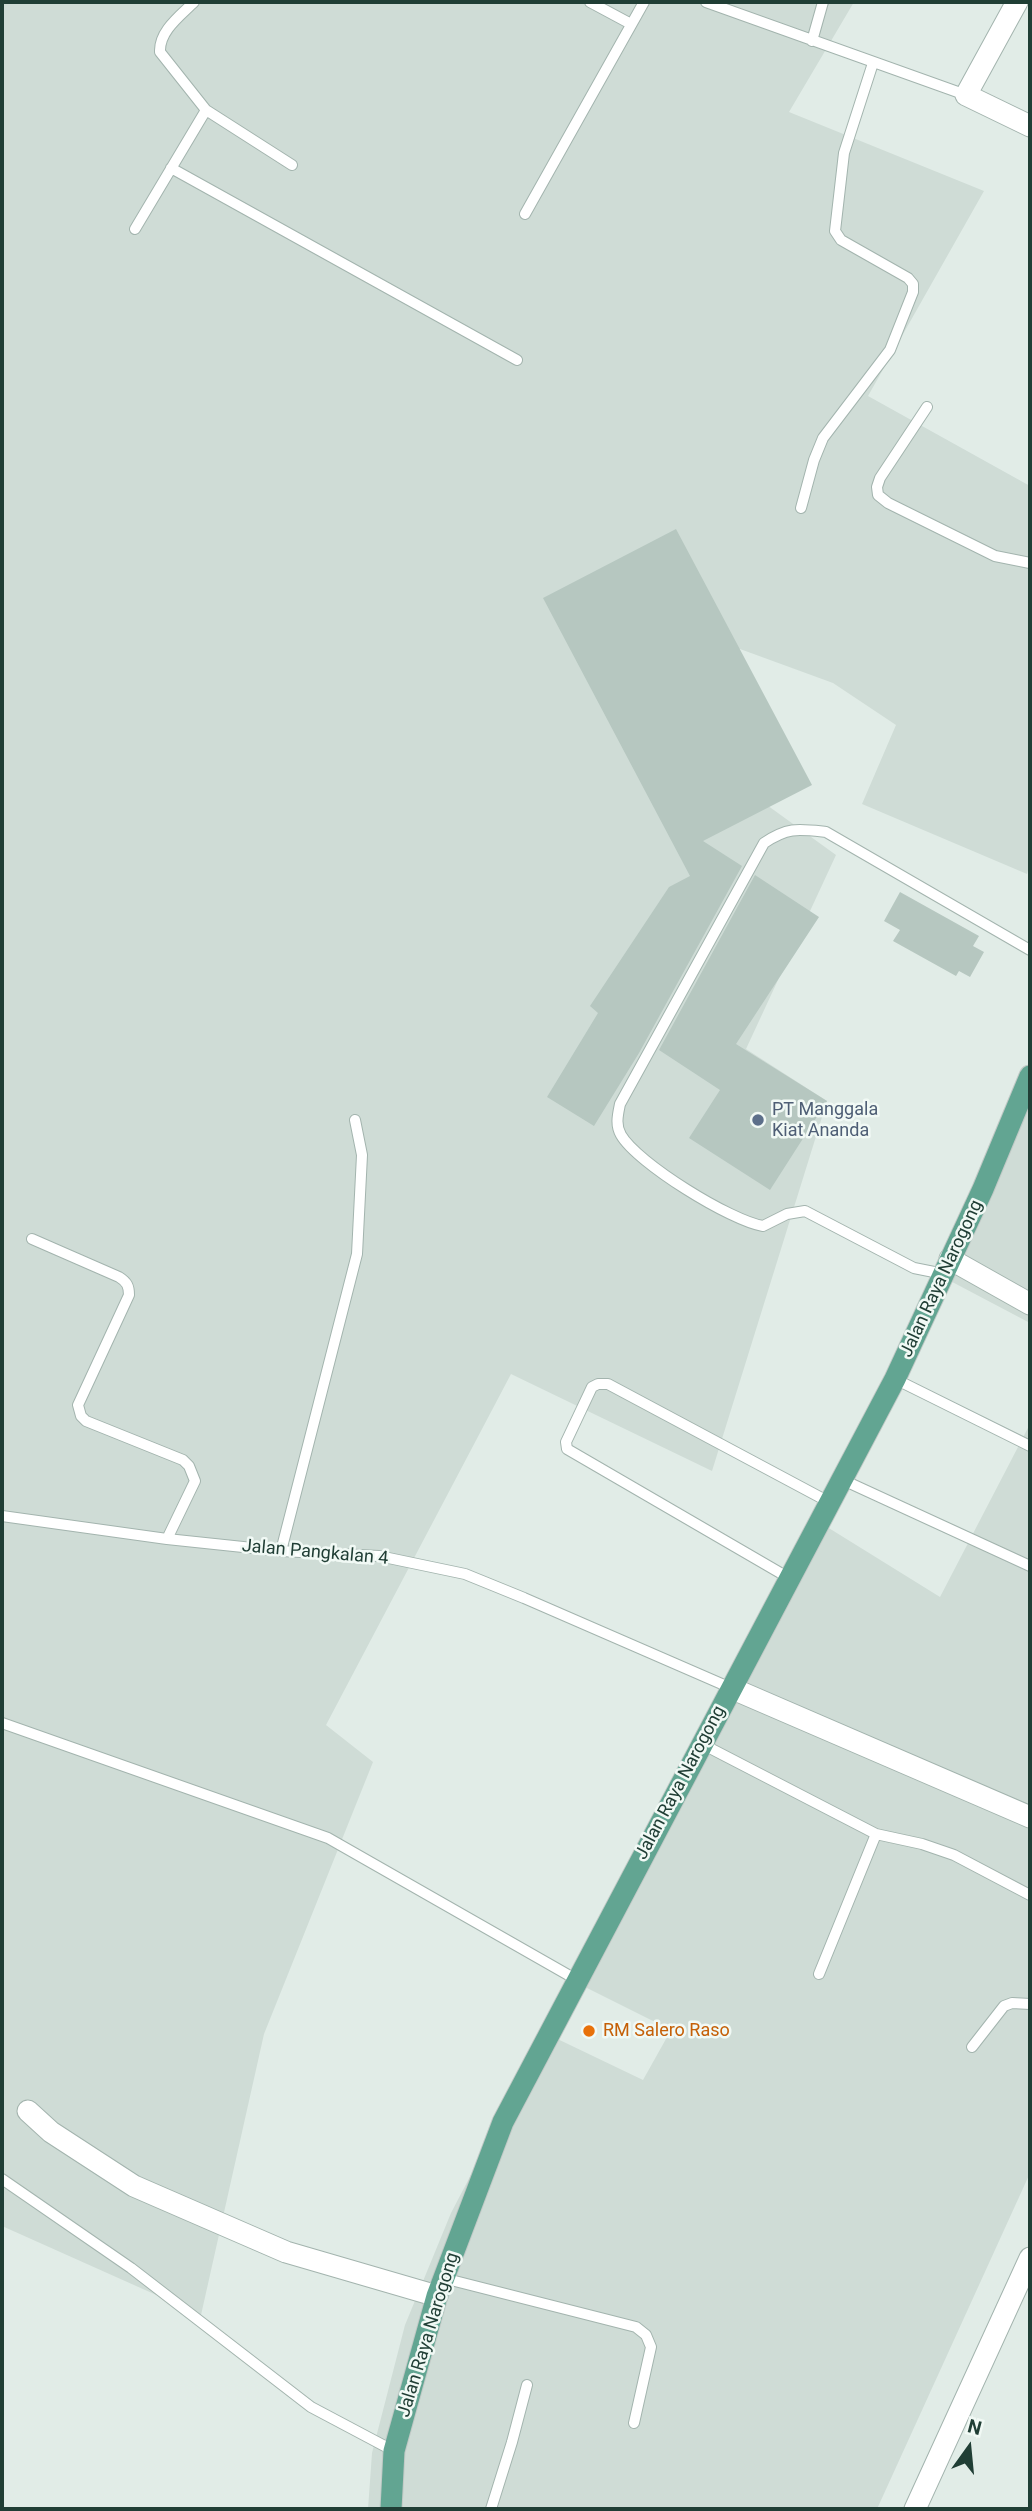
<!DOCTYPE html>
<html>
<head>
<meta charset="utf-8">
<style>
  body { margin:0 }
  #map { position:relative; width:1032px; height:2511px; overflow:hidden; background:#e1ece7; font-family:Roboto,sans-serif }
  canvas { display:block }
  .frame { position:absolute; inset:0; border:4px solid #203e35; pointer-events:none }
  .north { position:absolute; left:934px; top:2413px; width:70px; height:70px; -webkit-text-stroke:5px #f1f9f5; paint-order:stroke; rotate:15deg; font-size:19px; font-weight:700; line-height:28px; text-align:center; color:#203e35 }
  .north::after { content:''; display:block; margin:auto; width:24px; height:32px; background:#203e35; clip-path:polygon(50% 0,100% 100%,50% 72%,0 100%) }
</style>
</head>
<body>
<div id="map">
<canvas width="1032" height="2511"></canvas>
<div class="frame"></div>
<div class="north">N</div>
</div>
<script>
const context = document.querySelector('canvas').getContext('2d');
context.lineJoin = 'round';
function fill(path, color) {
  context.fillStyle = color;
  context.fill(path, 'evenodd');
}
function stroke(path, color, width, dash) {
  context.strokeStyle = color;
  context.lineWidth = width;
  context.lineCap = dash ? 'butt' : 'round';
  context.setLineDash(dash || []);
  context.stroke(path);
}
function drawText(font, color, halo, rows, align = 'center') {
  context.font = font + ' Roboto,sans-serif';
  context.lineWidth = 5;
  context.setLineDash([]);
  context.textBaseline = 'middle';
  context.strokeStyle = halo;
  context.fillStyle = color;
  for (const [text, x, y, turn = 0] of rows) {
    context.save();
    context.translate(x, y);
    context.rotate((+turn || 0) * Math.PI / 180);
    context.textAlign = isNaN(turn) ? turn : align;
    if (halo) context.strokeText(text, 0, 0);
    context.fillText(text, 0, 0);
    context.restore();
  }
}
fill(new Path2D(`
  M2,2H854L789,112L984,191L868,396L1030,486V864L1027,874L862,804L896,725L833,683L740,649L700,707L724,774L836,855L746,1049L827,1101L712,1471L511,1374L326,1725L373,1762L264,2034L201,2315L2,2226Z
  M1030,1060V1323L939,1275L1003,1161Z
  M1030,1424V2173L877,2509H368L372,2453L405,2325L451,2213L545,2033L643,2080L671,2030L577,1983L811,1517L940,1597Z`), '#cfdcd6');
fill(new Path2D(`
  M676,529L812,785L703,841L742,866L639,1053L594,1126L547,1097L598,1013L590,1006L669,887L690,876L543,598Z
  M755,875L819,917L736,1044L827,1101L770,1190L689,1138L720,1090L659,1050Z
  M900,892L979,936L973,946L984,952L970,977L959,971L956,976L893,941L900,930L884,921Z`), '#b6c7c0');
const lane = new Path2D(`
  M194,2C180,16 159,31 160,52L206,110L292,165
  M590,2L631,24
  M706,2L966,95
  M812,41L823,2
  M171,168L517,360
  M525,214L644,2
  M135,229L206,110
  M927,407L880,478L877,487L878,495L888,503L995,556L1030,563
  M801,508L814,460L823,438L890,350L913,292V284L908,278L841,240L835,231L844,153L873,63
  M32,1239L119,1277C127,1282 129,1286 129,1295L78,1405L81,1416L86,1421L183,1460L189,1466L195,1481L167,1539
  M944,1274L914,1268L805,1211L787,1214L763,1226C731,1221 637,1163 621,1135C615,1125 618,1114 620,1104L764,843C788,827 798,829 826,832L1030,950
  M895,1379L1030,1446
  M843,1480L1030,1566
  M2,1516L167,1539L281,1551L379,1556L465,1574L524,1598L731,1688
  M281,1551L357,1254L362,1155L355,1120
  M789,1578L567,1449L566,1442L592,1387L598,1384H608L829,1502
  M2,1723L328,1838L577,1980
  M702,1744L876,1834L819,1974
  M876,1834L922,1844L954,1855L1030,1895
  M972,2047L1004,2006L1012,2003L1030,2004
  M2,2179L131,2268L311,2407L394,2451
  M443,2278L636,2327L646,2335L651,2347L634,2423
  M491,2509L512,2442L527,2385`);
const street = new Path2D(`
  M1017,2L966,95L1030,126
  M950,1259L1030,1304
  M731,1688L1030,1817
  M28,2111L51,2132L134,2186L286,2252L437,2296
  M915,2509L1030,2258`);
const primary = new Path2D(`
  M391,2509L394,2451L437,2296L503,2122L895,1379L983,1189L1030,1076`);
stroke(lane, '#a3b4ae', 12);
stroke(street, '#a3b4ae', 23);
stroke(primary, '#c1c9c6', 23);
stroke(lane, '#fff', 10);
stroke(street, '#fff', 21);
stroke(primary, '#62a592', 21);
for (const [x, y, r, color] of [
  [758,1120,7,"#5c6f8a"],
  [589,2031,7,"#e8710a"]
]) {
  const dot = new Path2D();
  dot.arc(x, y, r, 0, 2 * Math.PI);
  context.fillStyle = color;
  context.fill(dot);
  stroke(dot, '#f1f9f5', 2.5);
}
drawText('18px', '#4e5e75', '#f1f9f5', [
  ["PT Manggala",772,1110],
  ["Kiat Ananda",772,1131]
], 'left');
drawText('18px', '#203e35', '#f1f9f5', [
  ["Jalan Raya Narogong",942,1279,-65],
  ["Jalan Pangkalan 4",315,1553,5],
  ["Jalan Raya Narogong",681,1783,-62],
  ["Jalan Raya Narogong",429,2335,-73]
]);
drawText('18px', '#c56008', '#f1f9f5', [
  ["RM Salero Raso",603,2031]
], 'left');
</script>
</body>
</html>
